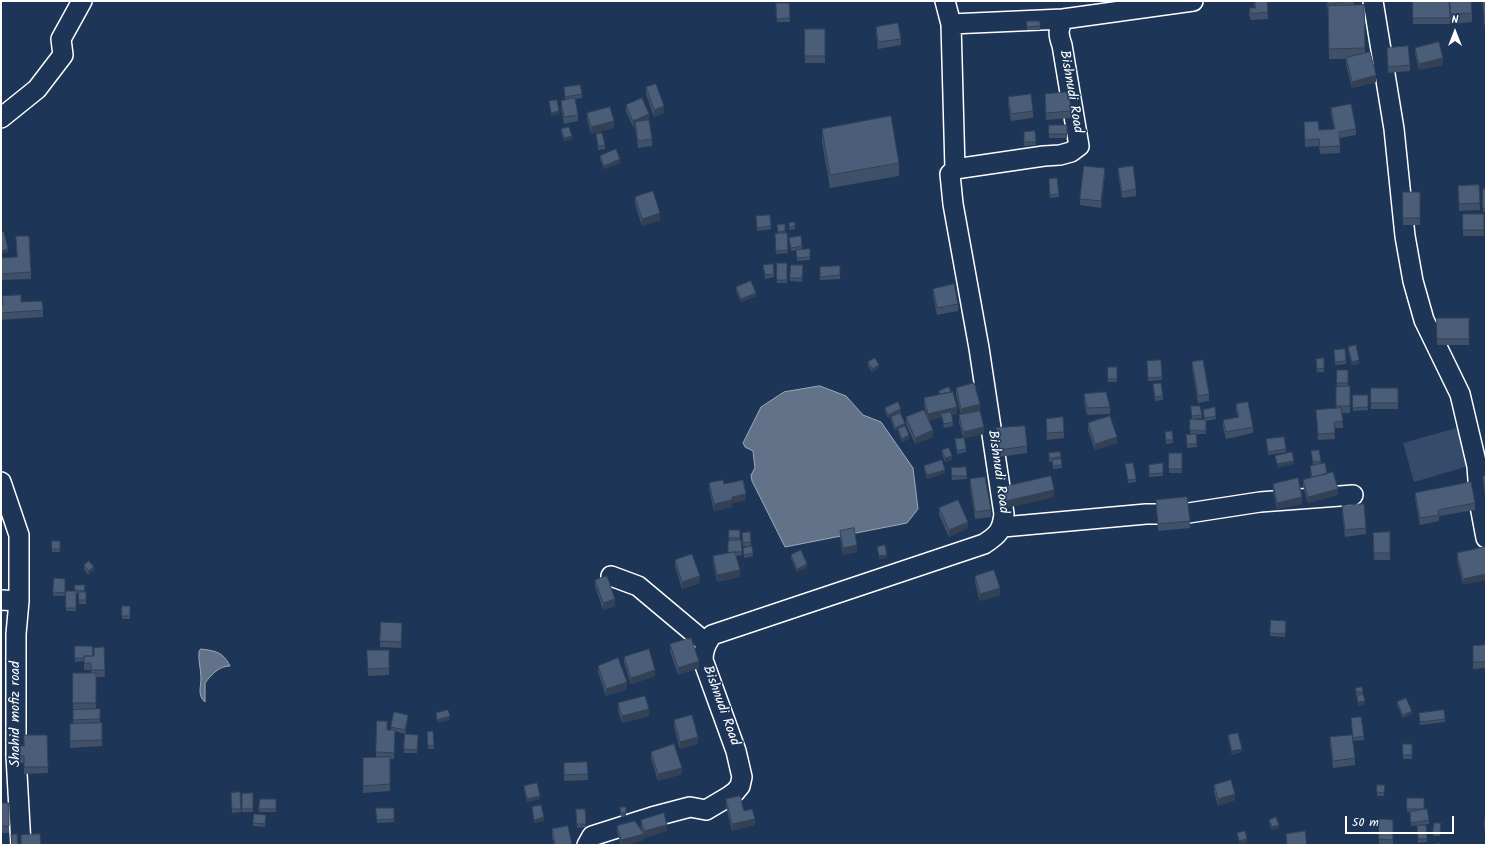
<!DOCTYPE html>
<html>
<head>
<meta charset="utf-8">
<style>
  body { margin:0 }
  #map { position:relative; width:1487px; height:846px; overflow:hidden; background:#1d3557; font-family:Kalam,sans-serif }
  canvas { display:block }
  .frame { position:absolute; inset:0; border:2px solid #fff; pointer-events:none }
  .north { position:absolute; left:1435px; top:12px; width:40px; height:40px; -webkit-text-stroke:3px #1d3557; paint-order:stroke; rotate:0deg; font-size:11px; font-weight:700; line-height:16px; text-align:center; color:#fff }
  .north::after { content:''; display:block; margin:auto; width:14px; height:18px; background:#fff; clip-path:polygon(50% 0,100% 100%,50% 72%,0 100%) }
  .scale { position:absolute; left:1345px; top:816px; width:109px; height:18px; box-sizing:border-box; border:2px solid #fff; border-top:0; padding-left:5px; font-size:12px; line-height:14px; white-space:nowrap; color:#fff; -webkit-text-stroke:3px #1d3557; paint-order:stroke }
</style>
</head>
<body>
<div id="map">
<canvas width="1487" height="846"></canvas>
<div class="frame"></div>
<div class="north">N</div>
<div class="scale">50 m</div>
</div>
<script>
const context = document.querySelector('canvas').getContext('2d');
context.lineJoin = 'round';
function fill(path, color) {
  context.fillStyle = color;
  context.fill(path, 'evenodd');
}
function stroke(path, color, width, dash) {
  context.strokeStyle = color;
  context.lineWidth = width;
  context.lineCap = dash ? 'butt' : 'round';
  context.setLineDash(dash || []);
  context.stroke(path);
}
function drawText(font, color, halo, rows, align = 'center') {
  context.font = font + ' Kalam,sans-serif';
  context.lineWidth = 3;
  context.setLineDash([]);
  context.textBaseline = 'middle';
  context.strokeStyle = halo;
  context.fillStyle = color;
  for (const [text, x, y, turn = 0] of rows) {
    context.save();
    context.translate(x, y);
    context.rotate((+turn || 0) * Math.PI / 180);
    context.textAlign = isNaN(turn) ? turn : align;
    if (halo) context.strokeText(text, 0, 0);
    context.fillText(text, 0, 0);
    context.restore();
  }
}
fill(new Path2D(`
  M1460,427L1472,465L1414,482L1403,443Z`), '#364b69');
const water = new Path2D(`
  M820,386L846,396L863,415L881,422L913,468L918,509L907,523L785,547L752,481L751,475L755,468L753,451L745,447L743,443L761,407L784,392Z
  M201,649C216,651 223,652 230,666C219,666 212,674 205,683V702C197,695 201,687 201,678C201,669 198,661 199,652Z`);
fill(water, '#617289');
stroke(water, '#a0aab8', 1);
const minor = new Path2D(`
  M945,1L951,24L955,169
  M1373,1L1394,129L1405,236L1413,281L1424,320L1460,394L1477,466L1480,506L1486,538
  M951,24L1063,19
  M1,118L37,89L63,55L61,39L82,1
  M1,482L19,535V601
  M1003,527L1146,514H1182L1260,502L1353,495
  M611,576L638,586L706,643
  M1,600L19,601L16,634V756L21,845
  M587,845L592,836L652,817L690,807L706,810L728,797L735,792L740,786L742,777L736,751L703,660C703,650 706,644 712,635L984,544C998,535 1002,531 1004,514L979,348L953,204L950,174L955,169L1044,156L1060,155L1071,152L1079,146L1062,45C1058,35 1058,29 1063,19L1193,1`);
stroke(minor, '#fff', 22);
stroke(minor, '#1d3557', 19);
fill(new Path2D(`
  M1254,1H1267L1268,19L1251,20L1249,15V8H1255Z
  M1326,1H1354V6L1364,5L1365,54L1376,82L1352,88L1346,65V59H1329L1328,11Z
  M1413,1L1472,13V22L1451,24L1450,22V24H1413Z
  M1483,1H1486V25H1484Z
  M776,3H789L790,22H777Z
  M1027,21H1040V30H1027Z
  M876,27L901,39V45L878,49L876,33Z
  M805,29H825V63H805Z
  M1387,48L1410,65V71L1388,73Z
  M1415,48L1443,65L1419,70L1415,54Z
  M564,87L582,94V98L575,99L578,115V121L564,124L561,107V101L565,100Z
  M646,87L664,113L654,117L646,94Z
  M1045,94L1071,111V118L1046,120Z
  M1008,97L1033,111V118L1011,121L1008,104Z
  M626,105L649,120L652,139V146L638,148L635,127H633L626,111Z
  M1331,108L1356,129V135L1340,138V153L1320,154L1319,146L1305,147L1304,122L1319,130L1334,129L1331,115Z
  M587,113L614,128L591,134L587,119Z
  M1049,125H1067V138H1049Z
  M561,129L572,139L564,141L561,132Z
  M822,129L899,163V176L830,188L822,142Z
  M1035,131L1036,145L1024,146V132Z
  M596,134L605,145V149L598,150Z
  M600,156L620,163L604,169L600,159Z
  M1118,168L1136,189V196L1122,198L1118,175Z
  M1105,174L1101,208L1080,205V199Z
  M1049,179L1059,194V197L1050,198Z
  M1479,185L1480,210L1459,211L1458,186Z
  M1483,189H1486V212H1483Z
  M1403,192H1420V225H1403Z
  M635,197L660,220L642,226L635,204Z
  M1463,214H1484V236H1463Z
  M756,216L771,226V229L757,231Z
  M789,223L795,226V229L789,230Z
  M785,224V233L788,253L776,254L775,237L778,234L777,225Z
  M789,238L802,246V249L797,250L810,249V260L797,261L796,250L791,251Z
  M16,257L31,272V279L1,280V258Z
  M777,263H787V283H777Z
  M763,265L774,274V277L765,279Z
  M791,265H803L802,282L790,281Z
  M840,266V279L820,280V267Z
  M736,287L756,296L741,302L736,291Z
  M933,289L958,304V311L937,315L933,295Z
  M2,296L21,302L43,310V317L1,320V305H3Z
  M1437,318H1469V345H1437Z
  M1348,347L1359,364L1352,365L1348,350Z
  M1334,350L1346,361V364L1335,365Z
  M868,362L879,368L872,372L868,366Z
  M1192,362L1209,394V401L1198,403L1192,368Z
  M1316,362L1324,368V372H1317Z
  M1147,365L1162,377V380L1148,381Z
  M1108,367H1117V382H1108Z
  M1337,370H1348V386H1350V413H1342L1343,428H1334L1335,439L1318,440L1316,410L1336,409V387H1337Z
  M1153,384L1163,396V400L1155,401Z
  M956,388L980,411L984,434L964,438L966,449V452L957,454L955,443V439L963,438L959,422V415H961L956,395Z
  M1371,388H1398V409H1371Z
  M939,391L957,414L952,415L953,426L944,428L942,417L928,420L933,437L915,444L906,424V417L927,418L924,404V398L939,395Z
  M1084,394L1110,407V414L1087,415L1084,401Z
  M1353,395H1368V410L1353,411Z
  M1236,404L1253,427V433L1226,439L1223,427V420L1238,417L1236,411Z
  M1191,406L1202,415V418L1192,419Z
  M885,408L901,413L888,418L885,411Z
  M1203,410L1216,416V419L1206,421V434H1190V419L1204,420Z
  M891,417L905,426L909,439L902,442L898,432V430L895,431L891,421Z
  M1046,419L1064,432V438L1047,440Z
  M1088,423L1117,443L1095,450L1088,430Z
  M996,428L1027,446V453L999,457L996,435Z
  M1165,432L1173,440V443L1166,444Z
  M1196,434L1197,447L1187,448L1186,435Z
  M1266,439L1286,449V452L1268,455Z
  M942,450L952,460L945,462L942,454Z
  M1311,451L1321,461V464L1313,465Z
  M1060,452L1062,468L1053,469L1052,461L1049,462V453Z
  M1169,453H1182V473H1169Z
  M1125,464L1136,479V482L1128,483Z
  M1149,465L1163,473V476L1149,477Z
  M924,466L945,473L927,479L924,469Z
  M1310,466L1327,474L1338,495L1308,503L1303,486V480L1311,478Z
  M966,467L967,479L952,480L951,468Z
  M1483,476H1486V498L1483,483Z
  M970,479L991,510V517L975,519L970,486Z
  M709,483L724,484L746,500L732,503V507L714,511L709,489Z
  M1273,484L1302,504L1277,509L1273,491Z
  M1003,487L1054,497L1006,508L1003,494Z
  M1415,493L1475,503V510L1439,516V521L1420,525L1415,499Z
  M1156,500L1190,521V528L1158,531L1156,507Z
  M1342,506L1366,528V534L1345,537L1342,513Z
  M939,508L968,528L949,537L939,515Z
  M729,530H740V540H741L742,555L736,556L740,577L717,582L713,562V556L728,553L729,541Z
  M840,531L857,552L843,555L840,538Z
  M1390,532V560H1374L1373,533Z
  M742,536L751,542V546H743Z
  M52,541H60V552H52Z
  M1486,547L1463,585L1457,560V553Z
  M743,548L753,553V556L744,558Z
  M791,555L807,568L797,572L791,558Z
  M675,560L700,583L682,589L675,566Z
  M84,565L94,570L88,575L84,569Z
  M975,576L1000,595L980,601L975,583Z
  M54,578L65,579V596H53Z
  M595,580L615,606L603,610L595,586Z
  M75,585H85L84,592H86V604H79V594L76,593V611H66V591H75Z
  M122,606H130V619H122Z
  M1271,620L1286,621L1285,637L1270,636Z
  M402,630L401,648L380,647V641Z
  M670,644L699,668L678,675L670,651Z
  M1486,645V668L1473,669V646Z
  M75,646L93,656H94L104,647L105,677H96V709H100V723H102V746L70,748V724H73V673H91V670H84V661L75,662Z
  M367,650H389V675L368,676Z
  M624,657L655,676L631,684L624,663Z
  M598,666L627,689L606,696L598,672Z
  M1362,687L1363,695L1365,704L1358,706L1357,696H1359H1356V688Z
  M1397,702L1412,714L1403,718L1397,705Z
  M618,703L649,716L622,723L618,710Z
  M1419,713L1445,719V722L1420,725Z
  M408,718L405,734L395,731L394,759H390V791L363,793V758H376L377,721L387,730H391V727Z
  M1351,718L1364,736V740L1353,741Z
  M674,720L698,744L680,749L674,727Z
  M433,731L434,749H428L427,732Z
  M405,734L418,735L417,753H404Z
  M47,735L48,773L24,774V763H20V746H24Z
  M1228,735L1242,752L1232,755L1228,738Z
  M1330,737L1355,758V765L1333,768L1330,744Z
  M1403,744H1412V759H1403Z
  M651,752L682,774L658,781L651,758Z
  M564,763L588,774V780L564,781Z
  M1214,785L1235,800L1218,806L1214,792Z
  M1377,785H1385L1384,796H1377Z
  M524,786L540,799L527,802L524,790Z
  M231,793L241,809V812L232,813Z
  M253,793V812H242V794Z
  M1407,798H1424V810L1429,820V824L1411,826L1410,815V812H1407Z
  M260,799H276V812H259Z
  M726,799L744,811L755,825L732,831L726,806Z
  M1,803H9V833H1Z
  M532,807L544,821L534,823L532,810Z
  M620,807L626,813V816L621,817Z
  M376,808H394V822L377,823Z
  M576,809H585L586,827L577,828Z
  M1486,818V833L1484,825V819Z
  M266,819L265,827L253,826V823Z
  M1379,819L1393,820V845H1379Z
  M641,820L667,831L644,838V840L627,845H621L617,832V826L642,831L641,826Z
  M1269,820L1279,828L1272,830L1269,823Z
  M1434,823H1441L1440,836H1433Z
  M552,829L572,845H554L552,836Z
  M1417,829L1427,839V842L1418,843Z`), '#405068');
fill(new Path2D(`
  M1443,58V65L1419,70V64Z
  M1376,75V82L1352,88V82Z
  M664,106V113L654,117V110Z
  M559,111V114L551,116V113Z
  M649,114V121L635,122V127H633V121Z
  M614,121V128L591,134V127Z
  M572,136V139L564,141V138Z
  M620,159V163L604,169V166Z
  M1105,168V174L1101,208V201Z
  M660,213V220L642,226V219Z
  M8,249V252L1,254V251Z
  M756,293V296L741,302V299Z
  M1359,360V364L1352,365V362Z
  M879,365V368L872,372V369Z
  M980,404V411L961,416V409Z
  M957,407V414L942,417L941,414L942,417L928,421V414Z
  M901,409V413L888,418V415Z
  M905,423V426L895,431V428Z
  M984,427V434L963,438V432Z
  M933,430V437L915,444V438Z
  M909,435V439L902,442V439Z
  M1117,437V443L1095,450V444Z
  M952,456V460L945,462V458Z
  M1294,461V464L1277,468V464Z
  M945,470V473L927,479V475Z
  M1338,489V495L1308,503V497Z
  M1054,490V497L1006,508V501Z
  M746,494V500L732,503V507L714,511V504L732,497Z
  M1302,497V504L1277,509V503Z
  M968,522V528L949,537V530Z
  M857,545V552L843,555V548Z
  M887,555V558L879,560V556Z
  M807,564V568L797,572V569Z
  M94,567V570L88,575V571Z
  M740,570V577L717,582V575Z
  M1486,574V580L1463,585V579Z
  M700,576V583L682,589V582Z
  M1000,588V595L980,601V594Z
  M615,599V606L603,610V603Z
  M699,661V668L678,675V668Z
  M655,670V676L631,684V678Z
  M627,682V689L606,696V689Z
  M1365,701V704L1358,706V702Z
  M649,709V716L622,723V716Z
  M1412,711V714L1403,718V715Z
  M408,715V718L405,734V730Z
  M450,716V720L437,723V720Z
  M698,737V744L680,749V742Z
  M1242,749V752L1232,755V751Z
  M682,768V774L658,781V774Z
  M1235,794V800L1218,806V799Z
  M540,796V799L527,802V799Z
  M544,817V821L534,823V820Z
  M755,819V825L732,831V824Z
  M667,825V831L644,838V840L627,845H621V840L644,834V831Z
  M1279,825V828L1272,830V827Z
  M1247,839V843L1239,844V841Z`), '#344155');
const building = new Path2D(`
  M1255,1H1267L1268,12L1251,14L1249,8H1255Z
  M1327,1H1350L1328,4Z
  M1413,1H1449L1450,18H1413Z
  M1450,1H1471L1472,13L1451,14Z
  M1483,1H1486V15H1484Z
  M776,3H789L790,18L777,19Z
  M1364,5L1365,48L1329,49L1328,6Z
  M1027,21H1040V26L1027,27Z
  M898,23L901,39L878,42L876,27Z
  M805,29H825V56H805Z
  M1439,42L1443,58L1419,64L1415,48Z
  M1408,46L1410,65L1388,67L1387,48Z
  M1370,52L1376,75L1352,82L1346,58Z
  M656,84L664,106L654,110L646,87Z
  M580,85L582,94L565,97L564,87Z
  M1069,92L1071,111L1046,113L1045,94Z
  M1031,94L1033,111L1011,114L1008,97Z
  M575,98L578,115L564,117L561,101Z
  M642,98L649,114L633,121L626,105Z
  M557,100L559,111L551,113L549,101Z
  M1351,104L1356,129L1339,132L1340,146L1320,147L1319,139L1305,140L1304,122L1318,121L1319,130L1335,129L1331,108Z
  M610,107L614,121L591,127L587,113Z
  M891,116L899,163L830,175L822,129Z
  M649,120L652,139L638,141L635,122Z
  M1049,125H1067V134H1049Z
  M569,127L572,136L564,138L561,129Z
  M1035,131L1036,142H1024V132Z
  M602,133L605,145L598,146L596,134Z
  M616,149L620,159L604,166L600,156Z
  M1084,166L1105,168L1101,201L1080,199Z
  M1133,166L1136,189L1122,192L1118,168Z
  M1057,178L1059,194L1050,195L1049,179Z
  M1479,185L1480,203L1459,204L1458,186Z
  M1483,189H1486V208H1483Z
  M653,191L660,213L642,219L635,197Z
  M1403,192H1420V218H1403Z
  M1463,214H1484V230H1463Z
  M770,215L771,226L757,228L756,216Z
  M795,222V226L789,227V223Z
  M785,224V231L778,232L777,225Z
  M1,232H4L8,249L1,251Z
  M787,233L788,250L776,251L775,234Z
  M16,236H29L31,272L1,274V258L17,257Z
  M801,236L802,246L791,248L789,238Z
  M810,249V257L797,258L796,250Z
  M777,263H787V280H777Z
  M773,264L774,274L765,275L763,265Z
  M791,265H803L802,278H790Z
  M840,266V275L820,277V267Z
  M751,281L756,293L741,299L736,287Z
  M954,284L958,304L937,308L933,289Z
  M21,295V302L42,301L43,310L1,313V305H3L2,296Z
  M1437,318H1469V339H1437Z
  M1356,345L1359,360L1352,362L1348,347Z
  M1345,349L1346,361L1335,362L1334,350Z
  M875,358L879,365L872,369L868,362Z
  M1324,358V368L1317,369L1316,359Z
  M1161,360L1162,377L1148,378L1147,361Z
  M1203,360L1209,394L1198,396L1192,362Z
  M1108,367H1117V379H1108Z
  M1337,370H1348V383H1337Z
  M974,383L980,404L961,409L956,388Z
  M1161,383L1163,396L1155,397L1153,384Z
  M1350,386V406H1336V387Z
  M949,387L951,392L940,394L939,391Z
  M1371,388H1398V403H1371Z
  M953,392L957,407L928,414L924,398Z
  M1106,392L1110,407L1087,408L1084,394Z
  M1353,395H1368V407L1353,408Z
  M898,402L901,409L888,415L885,408Z
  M1248,402L1253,427L1226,432L1223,420L1239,417L1236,404Z
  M1191,406H1200L1202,415L1192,416Z
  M1215,407L1216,416L1205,418L1203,410Z
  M1341,408L1343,421L1334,422L1335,433L1318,434L1316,410Z
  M924,410L933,430L915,438L906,417Z
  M980,411L984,427L963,432L959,415Z
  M951,412L953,422L944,424L941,414Z
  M900,413L905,423L895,428L891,417Z
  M1110,416L1117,437L1095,444L1088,423Z
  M1063,417L1064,432L1047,433L1046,419Z
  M1190,419L1206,420V431L1190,430Z
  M905,426L909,435L902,439L898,429Z
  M1025,426L1027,446L999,450L996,428Z
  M1172,431L1173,440H1166L1165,432Z
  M1196,434L1197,444H1187L1186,435Z
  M1284,437L1286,449L1268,452L1266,439Z
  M964,438L966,449L957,451L955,439Z
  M949,448L952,456L945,458L942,450Z
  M1319,450L1321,461L1313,462L1311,451Z
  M1060,452L1061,457L1049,458V453Z
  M1292,452L1294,461L1277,464L1275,456Z
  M1169,453H1182V469H1169Z
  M1061,459L1062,465L1053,466L1052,460Z
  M942,460L945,470L927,475L924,466Z
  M1133,463L1136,479L1128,480L1125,464Z
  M1163,463V473L1149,474V465Z
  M1325,463L1327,474L1312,477L1310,466Z
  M966,467L967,476H952L951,468Z
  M1333,472L1338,489L1308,497L1303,480Z
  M1051,476L1054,490L1006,501L1003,487Z
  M1483,476H1486V492Z
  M985,477L991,510L975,512L970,479Z
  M1298,478L1302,497L1277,503L1273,484Z
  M723,480L724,484L743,480L746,494L732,497V500L714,504L709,483Z
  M1471,482L1475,503L1438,510L1439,515L1420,518L1415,493Z
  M1187,497L1190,521L1158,524L1156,500Z
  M958,500L968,522L949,530L939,508Z
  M1364,504L1366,528L1345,530L1342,506Z
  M854,528L857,545L843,548L840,531Z
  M729,530H740V538H729Z
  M750,532L751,542L743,543L742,533Z
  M1390,532V553H1374L1373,533Z
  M741,540L742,552H735L728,553V541Z
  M52,541H60V549H52Z
  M885,545L887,555L879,556L877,547Z
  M752,546L753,553L744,555L743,548Z
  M1486,547V574L1463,579L1457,553Z
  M801,550L807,564L797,569L791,555Z
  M735,552L740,570L717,575L713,556Z
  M692,554L700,576L682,582L675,560Z
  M89,561L94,567L88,571L84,565Z
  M994,570L1000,588L980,594L975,576Z
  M607,576L615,599L603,603L595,580Z
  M54,578L65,579V593L53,592Z
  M75,585H85L84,591L75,590Z
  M66,591H76V608H66Z
  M79,592H86V600H79Z
  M122,606H130V616H122Z
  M1271,620L1286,621L1285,634L1270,633Z
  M381,622L402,623L401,642L380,641Z
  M691,638L699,661L678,668L670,644Z
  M1486,645V662H1473V646Z
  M75,646H92L93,656H84V658H75Z
  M104,647L105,670H91V663H84V656H94V648Z
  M649,649L655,670L631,678L624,657Z
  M367,650H389V668L368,669Z
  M618,658L627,682L606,689L598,666Z
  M73,673H96V703H73Z
  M1362,687L1363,692H1356V688Z
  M1363,694L1365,701L1358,702L1357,696Z
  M645,696L649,709L622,716L618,703Z
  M1406,698L1412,711L1403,715L1397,702Z
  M100,709V719L73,720V710Z
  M448,710L450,716L437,720L436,713Z
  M1444,710L1445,719L1420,722L1419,713Z
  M394,712L408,715L405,730L391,727Z
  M692,715L698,737L680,742L674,720Z
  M1361,717L1364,736L1353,738L1351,718Z
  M377,721H387V730H395L394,753L376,752Z
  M102,723V740L70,741V724Z
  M433,731L434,745L428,746L427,732Z
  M1238,733L1242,749L1232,751L1228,735Z
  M405,734L418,735L417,750L404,749Z
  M24,735H47L48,767H24V756H20V746H24Z
  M1352,735L1355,758L1333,761L1330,737Z
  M674,744L682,768L658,774L651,752Z
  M1403,744H1412V755H1403Z
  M390,757V784L363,786V758Z
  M587,762L588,774L564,775V763Z
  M1231,780L1235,794L1218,799L1214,785Z
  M537,783L540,796L527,799L524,786Z
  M1377,785H1385L1384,793L1377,792Z
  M240,792L241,809H232L231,793Z
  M253,793V809H242V794Z
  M740,796L744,811L752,809L755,819L732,824L726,799Z
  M1407,798H1424V809H1407Z
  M260,799H276V809H259Z
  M1,803H9V826H1Z
  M541,805L544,817L534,820L532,807Z
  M620,807H626V813H621Z
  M376,808H394V819L377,820Z
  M576,809H585L586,824H577Z
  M1427,809L1429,820L1411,823L1410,812Z
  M664,813L667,825L644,831L641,820Z
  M254,814L266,815L265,824L253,823Z
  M1276,817L1279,825L1272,827L1269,820Z
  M1486,818V827L1484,819Z
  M1379,819L1393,820V840L1379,839Z
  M635,821L644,834L621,840L617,826Z
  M1434,823H1441L1440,833H1433Z
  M1426,825L1427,839H1418L1417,826Z
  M568,826L572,845H555L552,829Z
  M1245,831L1247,839L1239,841L1237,833Z
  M1305,831L1307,845H1287L1286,834Z
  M17,834L18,844L12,845L11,835Z
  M40,834L41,845H21V835Z
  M1440,843L1441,845H1431Z`);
fill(building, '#4a5d79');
stroke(building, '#344155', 1);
drawText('14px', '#fff', '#1d3557', [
  ["Bishnudi Road",1070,92,80],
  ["Bishnudi Road",997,472,82],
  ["Bishnudi Road",720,706,70],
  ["Shahid mofiz road",17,714,-90]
]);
</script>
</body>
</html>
